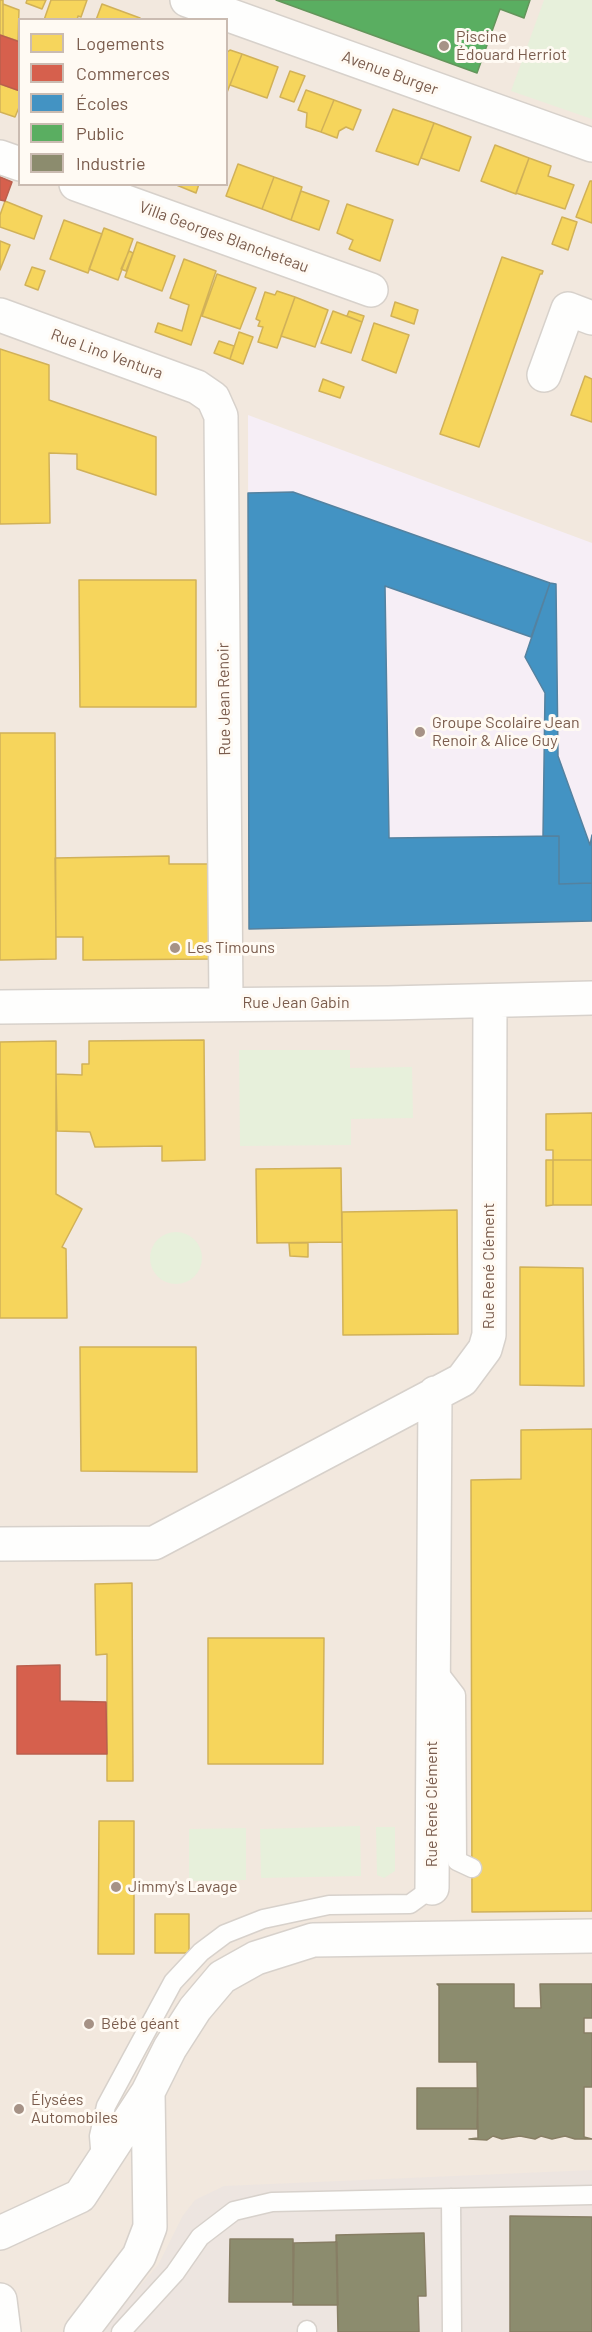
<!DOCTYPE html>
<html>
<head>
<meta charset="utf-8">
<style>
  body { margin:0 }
  #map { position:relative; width:592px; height:2332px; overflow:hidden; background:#f9f5f0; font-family:Barlow,sans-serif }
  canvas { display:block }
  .legend { position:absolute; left:18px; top:18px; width:210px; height:168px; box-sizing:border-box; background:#fffaf3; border:2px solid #cabbb1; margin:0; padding:8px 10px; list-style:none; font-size:18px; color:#7a5c4d }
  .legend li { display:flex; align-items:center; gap:12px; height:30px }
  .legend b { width:30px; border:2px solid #cabbb1 }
</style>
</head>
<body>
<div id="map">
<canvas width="592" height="2332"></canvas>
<ul class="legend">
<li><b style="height:16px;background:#f6d55c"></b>Logements</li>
<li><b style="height:16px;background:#d6604d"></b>Commerces</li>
<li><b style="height:16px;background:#4393c3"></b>Écoles</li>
<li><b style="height:16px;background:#5aae61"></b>Public</li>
<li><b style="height:16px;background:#8c8c6e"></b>Industrie</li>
</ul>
</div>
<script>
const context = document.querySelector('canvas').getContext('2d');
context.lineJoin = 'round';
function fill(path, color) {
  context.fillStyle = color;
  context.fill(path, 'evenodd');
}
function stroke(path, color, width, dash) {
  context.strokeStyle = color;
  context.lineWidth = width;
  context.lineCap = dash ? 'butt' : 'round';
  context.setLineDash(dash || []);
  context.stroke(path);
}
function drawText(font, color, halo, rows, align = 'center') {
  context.font = font + ' Barlow,sans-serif';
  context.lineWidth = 6;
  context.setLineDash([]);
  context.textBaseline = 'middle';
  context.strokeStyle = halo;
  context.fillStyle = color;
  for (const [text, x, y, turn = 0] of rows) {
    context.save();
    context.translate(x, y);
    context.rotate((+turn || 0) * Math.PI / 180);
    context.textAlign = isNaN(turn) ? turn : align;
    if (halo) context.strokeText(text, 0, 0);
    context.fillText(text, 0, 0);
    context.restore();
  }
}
fill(new Path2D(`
  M0,0H592V2332H0ZM20,20H226V184H20Z`), '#f2e8de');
fill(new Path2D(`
  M592,2170V2332H101L158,2265L182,2217L195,2200L224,2186Z`), '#ede5e0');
fill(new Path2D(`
  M248,415L592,543V921L249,929Z`), '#f6eef6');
fill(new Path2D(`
  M544,0H592V119L511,91Z
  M239,1050H350V1068L412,1067L413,1118L351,1119V1145L240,1146Z
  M150 1258a26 26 0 1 1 52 0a26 26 0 1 1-52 0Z
  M360,1826L361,1876L261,1878L260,1829Z
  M376,1827H395V1871L384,1878L377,1875Z
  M246,1828V1880L189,1881V1829Z`), '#e7f0db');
const homes = new Path2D(`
  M0,0H3V36L0,35Z
  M27,0H46L42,9L26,3Z
  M51,0H87L81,17L78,16L77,20H44Z
  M3,4L19,10L18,41L3,36Z
  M102,4L140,18L139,20H96Z
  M230,50L242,54L226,95V53Z
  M242,54L278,67L267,98L230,85Z
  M290,71L305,76L294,102L280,97Z
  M0,84L20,91V105L15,117L0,112Z
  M306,90L334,100L321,132L306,127L307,113L298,110Z
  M334,100L361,110L353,130L346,127L339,131L337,138L321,132Z
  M393,109L434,123L418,165L376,151Z
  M434,123L471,137L459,171L421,158Z
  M495,145L529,158L516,194L481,181Z
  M529,158L551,166L548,176L574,185L565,209L516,193Z
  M238,164L274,177L262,209L226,196Z
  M274,177L302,187L291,220L262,209Z
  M590,181H592V223L576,217Z
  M174,184H199L196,193Z
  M301,191L329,201L319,230L291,220Z
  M5,201L42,216L34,239L0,227V215Z
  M347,204L393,220L380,261L349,249L353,240L337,233Z
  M562,217L577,222L568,250L552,244Z
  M64,220L102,234L88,273L50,259Z
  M104,228L133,239L118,280L89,269Z
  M0,241L10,245L0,270Z
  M137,242L175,256L162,291L125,277Z
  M129,251L133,253L126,271L121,269Z
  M502,257L543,271L542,274H540L479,447L440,434Z
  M184,259L216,271L191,345L155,332L158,323L182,331L189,305L170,298Z
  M32,267L45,271L38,290L25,285Z
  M217,274L256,288L240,329L202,316Z
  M277,291L295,297L277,348L258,342L263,327L258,326L260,321L256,319L265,292L275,295Z
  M295,297L328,310L315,347L281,336Z
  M395,302L418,310L414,324L391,316Z
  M333,311L362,322L351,353L321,343Z
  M349,311L364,316L362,322L347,316Z
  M374,323L409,335L396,373L362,360Z
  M239,332L253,337L243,364L230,359Z
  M219,341L234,346L230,359L214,353Z
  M0,349L49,365V400L156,437V495L77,469V454L49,453L50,523L0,524Z
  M585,376L592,379V422L571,415Z
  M323,379L344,387L340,398L319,391Z
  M79,580H196V707H80Z
  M0,733H55L56,959L0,960Z
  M169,856V864H212V959L83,960V937H56L55,858Z
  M204,1040L205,1160L162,1161V1146L95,1147L90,1132L57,1131L56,1074L82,1075V1064H89V1041Z
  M56,1041V1194L82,1209L62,1247L66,1249L67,1318H0V1042Z
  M592,1113V1160H553V1150H546V1114Z
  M546,1160H553V1205L546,1206Z
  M553,1160H592V1205H553Z
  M341,1168L342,1242L257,1243L256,1169Z
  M457,1210L458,1334L343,1335L342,1212Z
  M289,1243H308V1257L290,1256Z
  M520,1267L583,1268L584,1386L520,1385Z
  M80,1347H196L197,1472L81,1471Z
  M592,1429V1911L472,1912L471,1480L521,1479V1430Z
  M132,1583L133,1781H107V1654L96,1655L95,1584Z
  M208,1638H324L323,1764H208Z
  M99,1821H134V1954H98Z
  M155,1914H189V1953H155Z`);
fill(homes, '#f6d55c');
stroke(homes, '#d1b158', 1.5);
const shops = new Path2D(`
  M0,35L20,42V91L0,84Z
  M0,177L12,182L5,201L0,200Z
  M60,1665V1701L106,1702L107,1754H17V1666Z`);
fill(shops, '#d6604d');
stroke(shops, '#ba5f4d', 1.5);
const schools = new Path2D(`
  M293,492L550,583L531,637L385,586L389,838L559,836V884L592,883V921L249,929L248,493Z
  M550,583L556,584L558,756L590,845L592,835V883L559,884V836H543L545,693L525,657Z`);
fill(schools, '#4393c3');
stroke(schools, '#5482a0', 1.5);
const public = new Path2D(`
  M276,0H530L524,18L500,9L477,73Z`);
fill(public, '#5aae61');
stroke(public, '#64955b', 1.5);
const industry = new Path2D(`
  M437,1984H514V2008H541L540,1984H592V2018H584V2033H592V2087H584V2137L592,2139H575L565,2136L552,2139L541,2136L535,2139L520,2136L502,2139L493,2136L487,2140L469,2139L478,2138L477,2062H439V1986Z
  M417,2088H478L477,2129H417Z
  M510,2216L592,2217V2332H510Z
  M424,2233L426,2296H418L419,2332H338L336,2235Z
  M230,2239H293V2302H229Z
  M337,2242L338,2305H293L294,2243Z`);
fill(industry, '#8c8c6e');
stroke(industry, '#877e64', 1.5);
const lane = new Path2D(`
  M436,1669L456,1695L457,1861L472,1868
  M101,2161L99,2136L106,2106L173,1982L201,1952L225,1934L263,1919L329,1905L410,1904L432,1888
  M451,2198L452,2332
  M307,2330V2332
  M121,2332L175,2273L200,2237L234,2211L272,2202L592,2195`);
const street = new Path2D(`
  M187,0L592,145
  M0,157L20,164
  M76,184L371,290
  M0,315L197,387L213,398L221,416L226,1003
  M544,375L568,309L592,318
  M0,1007L388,1003L592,998
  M0,1544L154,1543L462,1380L485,1349L489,1335L490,1001
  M432,1888L435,1393
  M0,2233L80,2196L148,2092L170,2048L195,2009L222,1977L256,1958L313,1940L592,1936
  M0,2300L4,2332
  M81,2332L139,2256L150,2227L148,2092`);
stroke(lane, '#d7d1cb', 21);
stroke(street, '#d7d1cb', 36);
stroke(lane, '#fefefd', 18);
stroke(street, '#fefefd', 33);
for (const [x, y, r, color] of [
  [444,46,6,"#a69286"],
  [420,732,6,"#a69286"],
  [175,948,6,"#a69286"],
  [116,1887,6,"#a69286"],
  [89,2024,6,"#a69286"],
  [19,2109,6,"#a69286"]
]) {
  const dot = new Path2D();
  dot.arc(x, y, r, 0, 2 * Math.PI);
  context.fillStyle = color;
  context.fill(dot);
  stroke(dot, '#fffaf3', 2);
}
drawText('16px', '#7a5c4d', '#fffaf3', [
  ["Piscine",456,37],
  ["Édouard Herriot",456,55],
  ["Groupe Scolaire Jean",432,723],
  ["Renoir & Alice Guy",432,741],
  ["Les Timouns",187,948],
  ["Jimmy's Lavage",128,1887],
  ["Bébé géant",101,2024],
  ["Élysées",31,2100],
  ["Automobiles",31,2118]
], 'left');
drawText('16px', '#7a5c4d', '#fffaf3', [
  ["Avenue Burger",390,73,20],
  ["Villa Georges Blancheteau",224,237,20],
  ["Rue Lino Ventura",107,354,20],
  ["Rue Jean Renoir",224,699,-91],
  ["Rue Jean Gabin",296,1003],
  ["Rue René Clément",489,1266,-90],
  ["Rue René Clément",432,1804,-90]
]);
</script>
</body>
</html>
